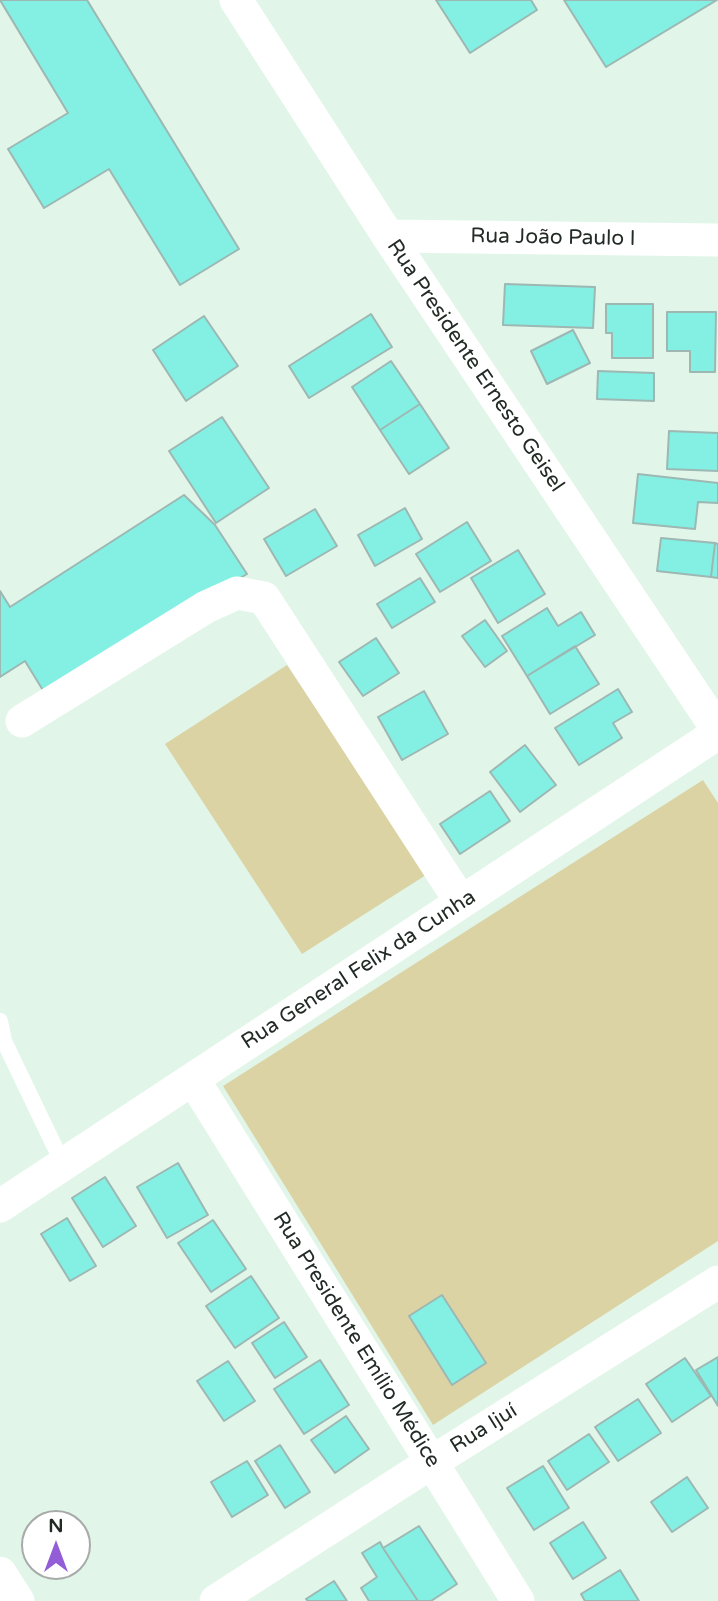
<!DOCTYPE html>
<html>
<head>
<meta charset="utf-8">
<style>
  body { margin:0 }
  #map { position:relative; width:718px; height:1601px; overflow:hidden; background:#e1f6e9; font-family:"Varela Round",sans-serif }
  canvas { display:block }
  .north { position:absolute; left:21px; top:1510px; width:70px; height:70px; box-sizing:border-box; background:#fff; border:2px solid #a7aaa8; border-radius:50%; rotate:0deg; font-size:19px; font-weight:700; line-height:28px; text-align:center; color:#232b26 }
  .north::after { content:''; display:block; margin:auto; width:24px; height:32px; background:#925dd6; clip-path:polygon(50% 0,100% 100%,50% 72%,0 100%) }
</style>
</head>
<body>
<div id="map">
<canvas width="718" height="1601"></canvas>
<div class="north">N</div>
</div>
<script>
const context = document.querySelector('canvas').getContext('2d');
context.lineJoin = 'round';
function fill(path, color) {
  context.fillStyle = color;
  context.fill(path, 'evenodd');
}
function stroke(path, color, width, dash) {
  context.strokeStyle = color;
  context.lineWidth = width;
  context.lineCap = dash ? 'butt' : 'round';
  context.setLineDash(dash || []);
  context.stroke(path);
}
function drawText(font, color, halo, rows, align = 'center') {
  context.font = font + ' "Varela Round",sans-serif';
  context.lineWidth = 6;
  context.setLineDash([]);
  context.textBaseline = 'middle';
  context.strokeStyle = halo;
  context.fillStyle = color;
  for (const [text, x, y, turn = 0] of rows) {
    context.save();
    context.translate(x, y);
    context.rotate((+turn || 0) * Math.PI / 180);
    context.textAlign = isNaN(turn) ? turn : align;
    if (halo) context.strokeText(text, 0, 0);
    context.fillText(text, 0, 0);
    context.restore();
  }
}
fill(new Path2D(`
  M287,665L426,875L302,954L165,744Z
  M703,780L718,803V1241L433,1425L223,1086Z`), '#dbd3a4');
const building = new Path2D(`
  M0,0H87L239,249L180,285L109,169L44,208L8,149L68,113Z
  M436,0H531L537,10L470,53Z
  M564,0H717L606,67Z
  M505,284L595,287L593,328L503,325Z
  M606,304H653V358H612V333H606Z
  M667,312H716L715,372H690V351H667Z
  M371,314L392,347L309,398L289,366Z
  M204,316L238,366L186,401L153,350Z
  M573,330L590,363L547,384L531,351Z
  M391,361L420,404L380,430L352,387Z
  M598,371L654,373V401L597,399Z
  M420,404L449,448L409,474L380,430Z
  M222,417L269,488L216,523L169,451Z
  M669,431L718,433V471L667,469Z
  M638,474L718,483V503L698,502L695,529L633,523Z
  M184,495L215,525L247,574L44,692L25,661L0,677V591L10,607Z
  M405,508L422,539L375,566L358,535Z
  M315,509L337,546L286,576L264,539Z
  M467,522L491,561L440,592L416,554Z
  M661,538L715,543L711,577L657,571Z
  M715,543L718,544V578L711,577Z
  M518,550L545,594L498,623L471,578Z
  M420,578L435,602L392,628L377,604Z
  M547,608L558,626L581,612L595,635L527,676L502,636Z
  M485,620L507,651L485,667L462,636Z
  M376,638L399,673L363,696L339,662Z
  M575,646L599,684L550,714L527,676Z
  M618,689L632,712L613,723L622,738L579,765L555,728Z
  M424,691L448,734L402,760L378,717Z
  M525,745L556,785L520,812L490,772Z
  M490,791L510,821L460,854L440,824Z
  M178,1163L208,1215L167,1238L137,1187Z
  M105,1177L136,1226L103,1247L72,1198Z
  M67,1218L96,1266L70,1281L41,1234Z
  M213,1220L246,1269L211,1292L178,1243Z
  M251,1276L279,1318L235,1348L206,1306Z
  M442,1295L486,1363L452,1385L409,1316Z
  M284,1322L307,1357L275,1378L252,1343Z
  M718,1357V1406L696,1370Z
  M685,1358L711,1396L672,1422L646,1384Z
  M320,1360L349,1405L304,1434L274,1389Z
  M228,1361L255,1401L224,1421L197,1381Z
  M638,1399L661,1433L618,1461L595,1427Z
  M346,1416L369,1449L335,1473L311,1440Z
  M589,1434L609,1462L567,1490L548,1461Z
  M280,1445L310,1492L285,1508L255,1461Z
  M247,1461L268,1495L232,1517L211,1482Z
  M543,1466L569,1508L534,1530L507,1488Z
  M687,1477L708,1508L672,1532L651,1502Z
  M583,1522L606,1558L573,1579L550,1543Z
  M419,1526L457,1584L431,1601H418L383,1548Z
  M380,1542L383,1548L418,1601H369L361,1588L377,1577L362,1553Z
  M620,1570L639,1601H585L581,1594Z
  M334,1581L347,1601H308L306,1599Z`);
fill(building, '#84f0e4');
stroke(building, '#9db7b3', 2);
stroke(new Path2D(`
  M0,1021L4,1041L63,1164`), '#fff', 16);
stroke(new Path2D(`
  M236,0L388,236L718,730
  M388,236L718,240
  M22,721L206,607L237,593L264,598L461,902
  M193,1079L518,1601
  M0,1206L718,733
  M0,1573L18,1601
  M216,1601L432,1462L718,1282`), '#fff', 33);
drawText('21px', '#232b26', '#fff', [
  ["Rua João Paulo I",553,238,1],
  ["Rua Presidente Ernesto Geisel",475,366,56],
  ["Rua General Felix da Cunha",359,970,-33],
  ["Rua Presidente Emílio Médice",356,1340,58],
  ["Rua Ijuí",484,1429,-32]
]);
</script>
</body>
</html>
